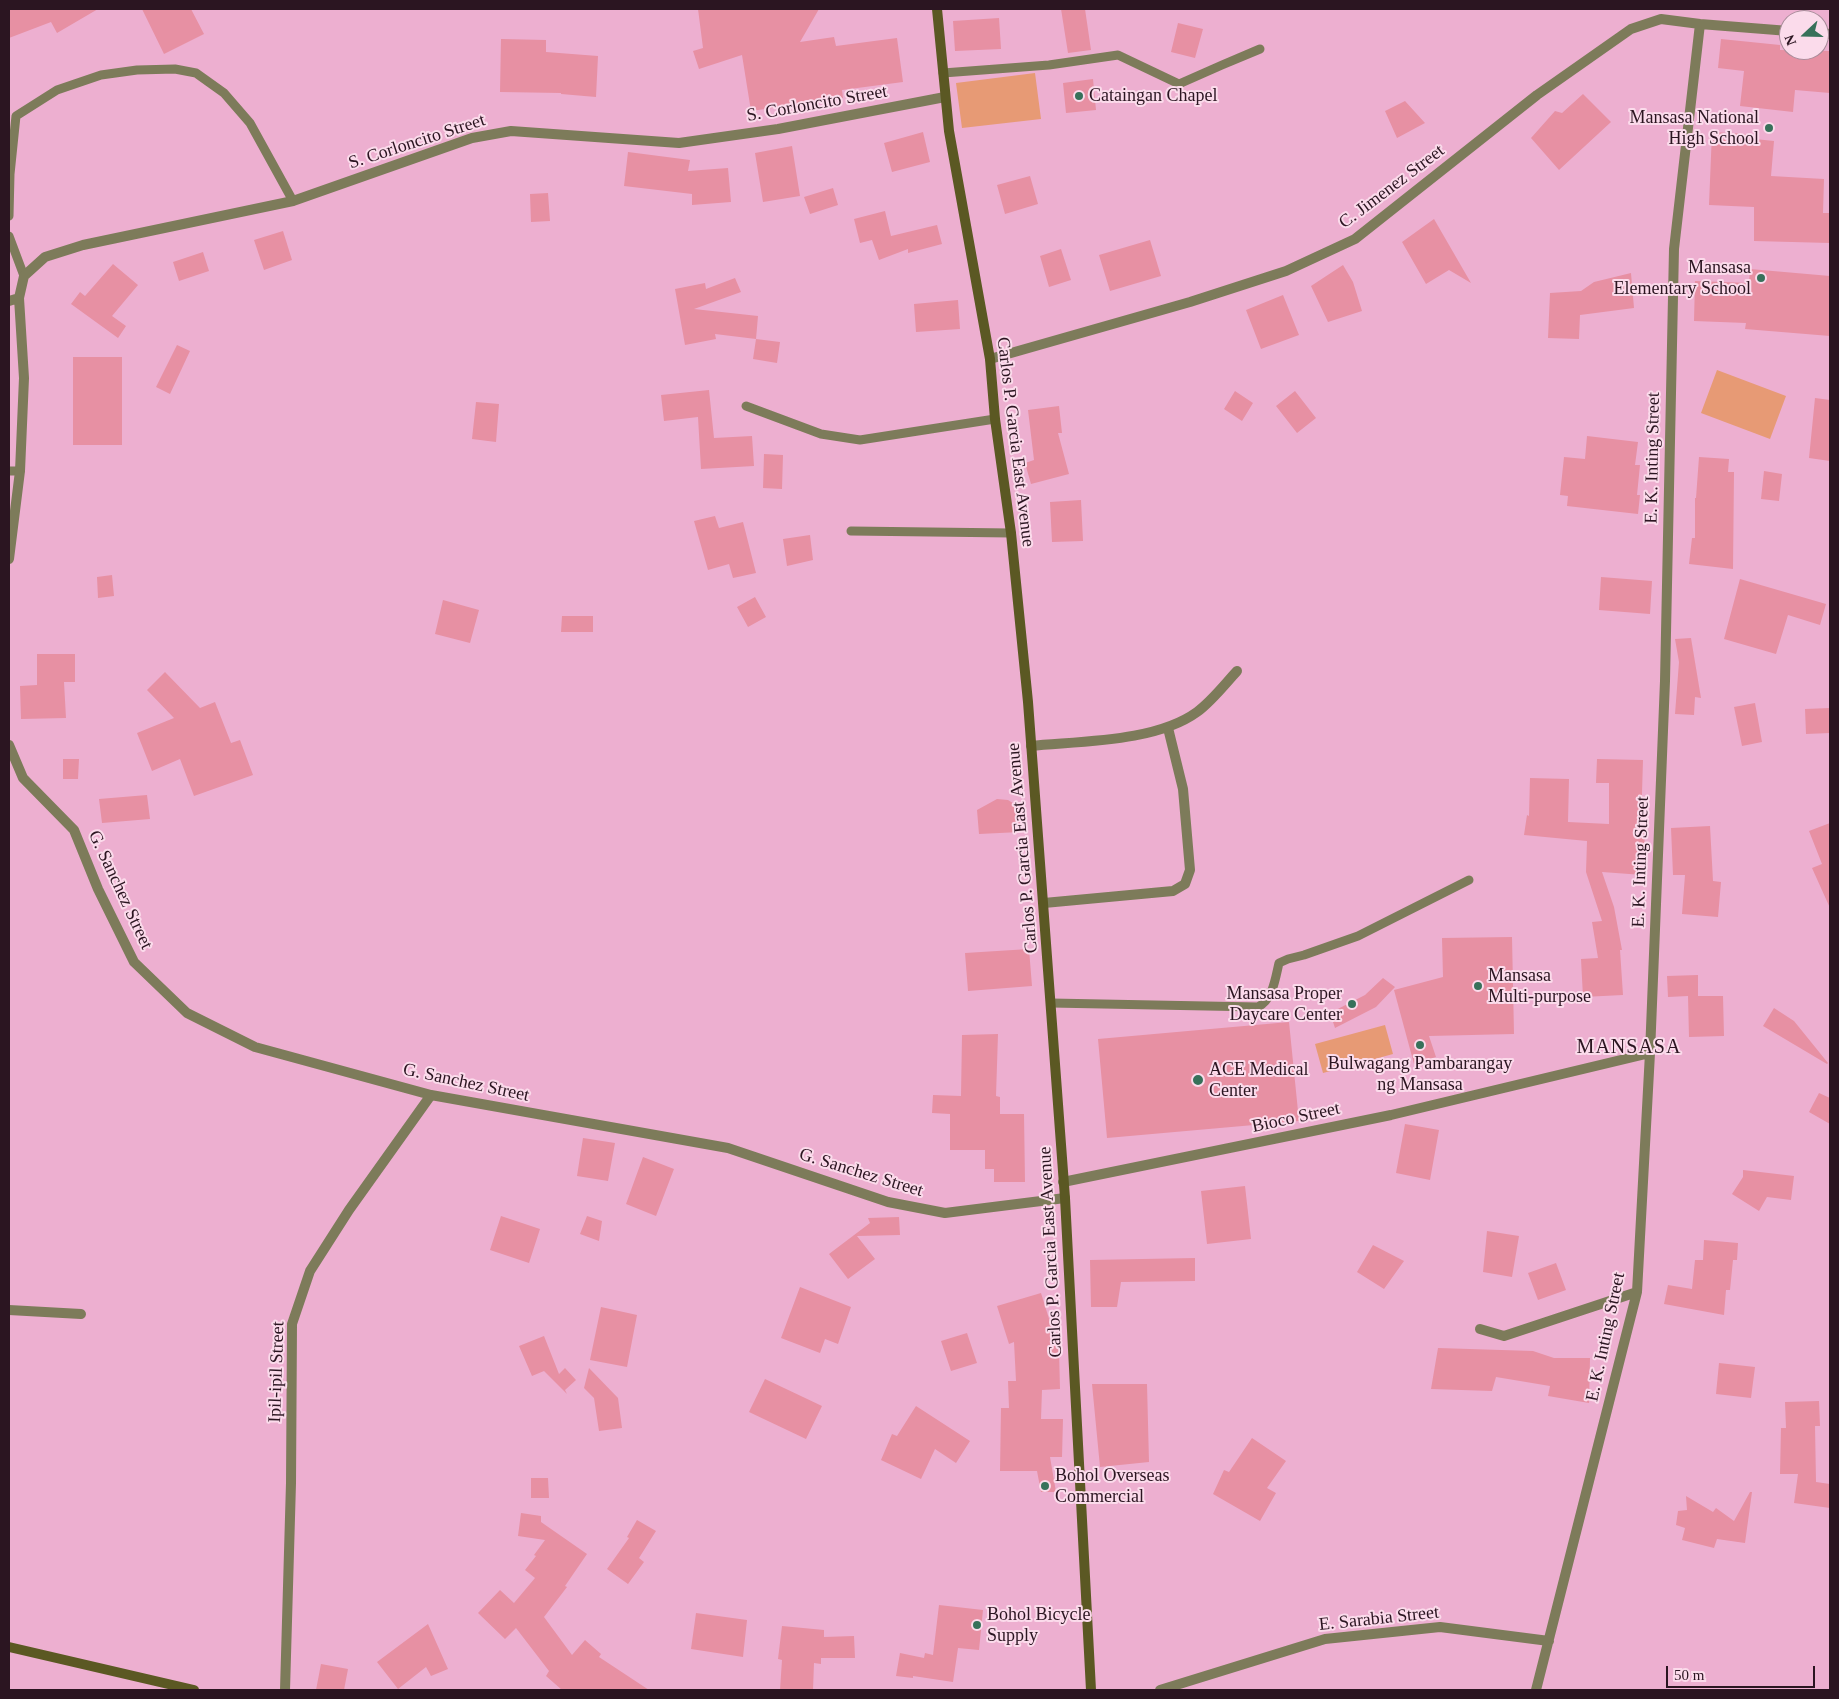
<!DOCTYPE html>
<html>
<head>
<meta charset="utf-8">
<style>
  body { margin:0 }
  #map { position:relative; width:1839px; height:1699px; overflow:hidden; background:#edafd0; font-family:"Times New Roman",serif }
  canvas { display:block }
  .frame { position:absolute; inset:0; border:10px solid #2b1521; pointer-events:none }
  .north { position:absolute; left:1779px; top:10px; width:50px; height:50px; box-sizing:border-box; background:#fbdbeb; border:1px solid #a88c9a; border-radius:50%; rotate:249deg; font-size:14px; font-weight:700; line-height:20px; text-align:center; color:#2b1521 }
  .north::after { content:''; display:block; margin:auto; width:18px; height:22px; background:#37715a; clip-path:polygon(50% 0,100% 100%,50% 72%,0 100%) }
  .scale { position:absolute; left:1666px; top:1666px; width:149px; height:22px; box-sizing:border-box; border:2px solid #2b1521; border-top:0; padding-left:6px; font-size:15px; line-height:18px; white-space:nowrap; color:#2b1521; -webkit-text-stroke:4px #fbdbeb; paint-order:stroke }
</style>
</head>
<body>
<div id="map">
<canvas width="1839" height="1699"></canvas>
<div class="frame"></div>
<div class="north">N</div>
<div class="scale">50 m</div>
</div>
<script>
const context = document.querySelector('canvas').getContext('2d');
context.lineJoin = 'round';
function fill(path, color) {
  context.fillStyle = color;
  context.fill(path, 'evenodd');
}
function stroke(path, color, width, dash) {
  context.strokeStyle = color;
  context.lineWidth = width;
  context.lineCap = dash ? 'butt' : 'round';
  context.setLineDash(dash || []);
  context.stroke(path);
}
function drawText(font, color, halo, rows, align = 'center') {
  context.font = font + ' "Times New Roman",serif';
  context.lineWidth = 4;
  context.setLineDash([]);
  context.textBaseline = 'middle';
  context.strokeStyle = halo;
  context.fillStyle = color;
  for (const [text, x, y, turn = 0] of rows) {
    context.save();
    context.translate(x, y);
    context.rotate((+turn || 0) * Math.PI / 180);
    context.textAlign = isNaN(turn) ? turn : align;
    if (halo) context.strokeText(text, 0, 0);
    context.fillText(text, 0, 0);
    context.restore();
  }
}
fill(new Path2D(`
  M1035,73L1041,119L962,128L956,83Z
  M1717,370L1786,396L1770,439L1701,413Z
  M1385,1025L1393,1054L1323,1073L1315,1044Z`), '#e79a75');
fill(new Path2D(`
  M9,9H98L57,33L51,22L9,38Z
  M142,9H191L204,34L164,54Z
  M698,9H819L800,42L834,37L836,46L897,38L903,82L842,90L843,98L751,111L742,55L699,69L693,51L703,48Z
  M1061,9H1085L1091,50L1068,53Z
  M999,18L1001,49L955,51L953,21Z
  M1178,23L1203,29L1195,58L1171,52Z
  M501,39L546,40V52L598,56L596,97L561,94V93L500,92Z
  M1721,39L1780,45V50L1830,51V93L1795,90L1793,112L1740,106L1744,71L1718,68Z
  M1093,79L1096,110L1066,113L1063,83Z
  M1583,94L1611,122L1559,170L1531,138L1555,111L1562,113Z
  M1405,101L1425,123L1397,138L1385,111Z
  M923,132L930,162L892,172L884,143Z
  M1712,132L1746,134L1745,138L1774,141L1771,176L1824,179L1823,213H1830V243L1754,241V207L1709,205Z
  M792,146L800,196L763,202L755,153Z
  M628,152L690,160L688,171L728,168L731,202L692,205V194L624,186Z
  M1030,176L1038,204L1005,214L997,185Z
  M833,188L838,205L810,214L804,197Z
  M548,193L550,221L531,222L530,194Z
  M885,211L891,236L937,225L942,244L908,253V249L879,260L872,240L860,243L854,219Z
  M1434,219L1471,283L1449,270L1426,284L1402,242Z
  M283,231L292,260L264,270L254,240Z
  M1150,240L1161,276L1110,291L1099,255Z
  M1061,249L1071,280L1049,287L1040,256Z
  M203,252L209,271L179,281L173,262Z
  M113,264L138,285L112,316L126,326L118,338L71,304L80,292L85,296Z
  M1343,265L1353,282L1362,311L1328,322L1311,286Z
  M1750,269L1830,276V336L1745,329L1746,323L1694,321L1695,281L1749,283Z
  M1631,273L1634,308L1580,315L1579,339L1548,338L1550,293L1581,291L1594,282Z
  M735,278L741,292L694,309L758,316L756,339L715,334L716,339L685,345L675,289L705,283L706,289Z
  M1283,295L1299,335L1261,349L1246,310Z
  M958,300L960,329L916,332L914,304Z
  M756,339L780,342L777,363L753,359Z
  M177,345L190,351L170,394L156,387Z
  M73,357H122V445H73Z
  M709,390L714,438L752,436L754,466L701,469L698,417L664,421L661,395Z
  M1235,391L1253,403L1242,421L1224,409Z
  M1295,391L1316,418L1297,433L1276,406Z
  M1815,398L1830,400V461L1809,458Z
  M476,402L499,404L496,442L472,439Z
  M1059,406L1062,433H1058L1069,474L1031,484L1025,463L1034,460L1028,410Z
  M1587,436L1638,442L1635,465H1640L1637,495H1640L1638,514L1567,506L1568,496L1560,495L1564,457L1585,459Z
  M764,454L783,455L782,489L763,488Z
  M1699,457L1729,459L1728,472H1734L1733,569L1689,564L1692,538H1695V498H1696Z
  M1764,471L1782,474L1779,501L1761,499Z
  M1081,500L1083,541L1052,542L1050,502Z
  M715,516L719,528L743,522L756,573L733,578L729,564L708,570L694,521Z
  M810,535L813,560L787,566L783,539Z
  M112,575L114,596L98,598L97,577Z
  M1601,577L1652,581L1650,614L1599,610Z
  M1740,579L1826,604L1820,625L1788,615L1776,654L1724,639Z
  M755,597L766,617L748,627L737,607Z
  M443,600L479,610L470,643L435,634Z
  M562,616H593V632H561Z
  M1691,638L1701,698L1695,697L1694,715L1675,714L1679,662L1675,639Z
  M37,654H75V682H64L66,718L21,719L20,686L37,685Z
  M165,672L200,708L215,702L231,743L240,740L253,775L194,796L180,759L152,771L137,733L174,718L147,690Z
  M1755,703L1762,742L1742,746L1734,707Z
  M1830,708V733L1806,734L1805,709Z
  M63,759H79L78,779H63Z
  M1597,759L1643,760L1641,826H1643V829H1645L1643,875L1602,872L1614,907L1622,950H1620L1623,995L1583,997L1581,959L1598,958L1592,922L1602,921L1586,872L1587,841L1524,835L1527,815L1529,816L1530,778L1569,779L1568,822L1609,824V783H1596Z
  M147,795L150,819L102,823L99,799Z
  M997,799L1008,800L1019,807L1020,832L979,834L977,810Z
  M1830,823V908L1812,868L1822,864L1809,831Z
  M1710,826L1713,881L1721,882L1718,917L1682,914L1685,875H1673L1671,828Z
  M1512,937L1514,1034L1429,1036L1436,1057L1414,1064L1394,990L1443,977L1442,938Z
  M1029,949L1032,986L968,991L965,953Z
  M1698,975V996H1691H1723L1724,1036L1689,1037L1688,996L1668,997L1667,976Z
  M1383,978L1395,987L1376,1007L1335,1028L1330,1013L1365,995Z
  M1774,1008L1794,1021L1828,1063L1827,1064L1763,1026Z
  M1289,1022L1299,1121L1107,1138L1098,1039Z
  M998,1034L996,1096L1000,1097V1114H1024L1025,1182H994V1169H985V1150H950V1114L932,1113L933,1095L961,1096L962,1035Z
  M1819,1093L1830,1098V1124L1809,1112Z
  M1405,1124L1439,1130L1430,1180L1396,1173Z
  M583,1138L615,1143L608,1181L577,1176Z
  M643,1157L674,1169L656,1216L626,1204Z
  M1743,1170L1794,1176L1791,1200L1767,1197L1759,1211L1732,1194L1743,1177Z
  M1245,1186L1251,1239L1207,1244L1201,1191Z
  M501,1216L540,1229L529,1263L490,1250Z
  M587,1216L602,1221L599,1241L580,1234Z
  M899,1217L900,1235L857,1236L875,1259L848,1279L829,1254L870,1223L868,1218Z
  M1487,1231L1519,1236L1512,1277L1483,1272Z
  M1704,1240L1738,1243L1737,1260H1733L1730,1290H1726L1724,1315L1664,1304L1668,1285L1692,1289L1695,1260H1703Z
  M1373,1245L1404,1261L1384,1289L1357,1272Z
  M1195,1258V1281L1121,1282L1117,1307H1091L1090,1260Z
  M1556,1263L1566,1290L1538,1300L1528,1273Z
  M800,1287L851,1307L838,1344L825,1339L820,1353L781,1338Z
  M1041,1293L1059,1351L1060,1389L1042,1390L1041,1419H1063L1062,1457H1050L1056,1492H1041L1037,1471H1000L1001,1408H1009L1008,1381H1016L1014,1342L1009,1344L997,1306Z
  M601,1307L637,1315L627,1367L590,1360Z
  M967,1333L977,1363L951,1371L941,1341Z
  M544,1336L559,1374L565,1368L576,1380L565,1390L567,1394L544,1371L532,1376L519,1346Z
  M1438,1348L1533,1351L1554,1358H1590L1589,1403L1548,1396L1550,1386L1496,1377L1492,1391L1431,1389Z
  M1719,1363L1755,1367L1751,1398L1716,1394Z
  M589,1368L618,1398L622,1428L599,1431L594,1398L584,1388Z
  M765,1379L822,1406L806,1439L749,1412Z
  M1092,1384H1147L1149,1462L1100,1467Z
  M1819,1401L1820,1426H1815L1816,1482L1830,1484V1508L1794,1503L1798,1474H1780L1781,1428H1786L1785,1402Z
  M916,1406L970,1441L956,1463L935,1449L921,1479L881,1460L892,1434L897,1436Z
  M1252,1438L1286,1461L1267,1488L1276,1493L1260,1521L1213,1494L1224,1470L1229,1472Z
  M531,1478H548L549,1498H531Z
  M1750,1492H1752L1745,1543L1717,1539L1714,1548L1682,1540L1685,1528L1676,1525L1678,1511L1687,1510L1686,1496L1713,1512L1716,1508L1734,1521Z
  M521,1513L541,1516V1522L587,1554L565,1586L567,1587L544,1617L572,1655L585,1640L601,1654L599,1657L649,1690H562L546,1676L549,1671L516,1628L505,1639L478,1613L500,1590L514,1603L535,1578L525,1570L536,1556L534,1555L545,1540L518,1536Z
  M637,1520L656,1531L639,1558L644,1562L628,1584L607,1569L629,1538L627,1537Z
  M939,1605L983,1610L979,1650L958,1648L953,1682L913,1676V1678L896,1676L900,1653L924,1658L925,1653L933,1655Z
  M696,1613L747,1620L743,1657L691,1649Z
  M428,1624L448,1669L431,1676L426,1667L398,1689L377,1662Z
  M782,1626L824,1630V1637L854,1636L855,1658H821V1664L814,1663L813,1690H780L782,1660L778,1659Z
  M321,1664L348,1669L344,1690H316Z`), '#e790a3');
stroke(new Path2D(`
  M943,73L1049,65L1118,55L1179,84L1222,65L1260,49
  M9,216L10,174L16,116L57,90L101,75L137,70L175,69L196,73L224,93L250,123L293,201
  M9,236L24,276
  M746,406L821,434L860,440L995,419
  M9,471H20
  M851,531L1011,533
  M1051,1003L1258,1007C1273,999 1275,980 1279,963L1288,959L1304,955L1358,936L1469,880`), '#7d7b5a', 9);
stroke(new Path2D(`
  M1819,33L1830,34
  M9,301L19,298
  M990,359L1190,302L1286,271L1355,239L1537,95L1631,29L1661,19L1700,24L1789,31
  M9,559L20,471L24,378L19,298L24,276L45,257L83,245L293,201L472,138L511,131L679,143L778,129L945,97
  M9,745L23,778L74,830L98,889L134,962L187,1013L255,1047L431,1095L728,1148L888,1202L945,1213L1065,1198
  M1031,746C1081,741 1156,742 1197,712C1212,701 1225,684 1237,671
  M1044,903L1173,891L1185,884L1190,870L1183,789L1168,728
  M1063,1182L1391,1115L1650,1053
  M9,1310L81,1314
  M1480,1329L1504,1336L1637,1292
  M285,1690L291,1483L292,1324L310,1271L349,1210L431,1095
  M1160,1690L1325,1639L1440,1627L1549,1641
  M1536,1690L1637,1292L1650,1053L1665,681L1674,249L1700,24`), '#7d7b5a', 10);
stroke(new Path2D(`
  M937,9L949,131L990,359L995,419L1011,533L1028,702L1065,1198L1091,1690
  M9,1647L194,1690`), '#5b5823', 10);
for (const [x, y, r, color] of [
  [1079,96,5,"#37715a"],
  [1769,128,5,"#37715a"],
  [1761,278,5,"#37715a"],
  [1478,986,5,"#37715a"],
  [1352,1004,5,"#37715a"],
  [1420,1045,5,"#37715a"],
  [1198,1080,6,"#37715a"],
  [1045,1486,5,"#37715a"],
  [977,1625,5,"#37715a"]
]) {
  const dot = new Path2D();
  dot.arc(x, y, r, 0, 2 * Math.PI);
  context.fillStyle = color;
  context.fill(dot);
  stroke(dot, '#fbdbeb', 2);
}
drawText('18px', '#2b1521', '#fbdbeb', [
  ["Cataingan Chapel",1089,96],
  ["Mansasa National",1759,118,"right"],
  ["High School",1759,139,"right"],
  ["Mansasa",1751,268,"right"],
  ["Elementary School",1751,289,"right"],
  ["Mansasa",1488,976],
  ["Multi-purpose",1488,997],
  ["Mansasa Proper",1342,994,"right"],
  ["Daycare Center",1342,1015,"right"],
  ["Bulwagang Pambarangay",1420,1064,"center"],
  ["ng Mansasa",1420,1085,"center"],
  ["ACE Medical",1209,1070],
  ["Center",1209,1091],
  ["Bohol Overseas",1055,1476],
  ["Commercial",1055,1497],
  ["Bohol Bicycle",987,1615],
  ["Supply",987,1636]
], 'left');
drawText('18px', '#2b1521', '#fbdbeb', [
  ["S. Corloncito Street",817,104,-10],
  ["S. Corloncito Street",417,142,-18],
  ["C. Jimenez Street",1392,187,-37],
  ["Carlos P. Garcia East Avenue",1015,442,83],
  ["E. K. Inting Street",1653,458,-89],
  ["Carlos P. Garcia East Avenue",1023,848,-95],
  ["E. K. Inting Street",1641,862,-88],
  ["G. Sanchez Street",120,890,65],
  ["G. Sanchez Street",466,1083,12],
  ["Bioco Street",1296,1118,-12],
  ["G. Sanchez Street",861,1173,17],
  ["Carlos P. Garcia East Avenue",1051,1252,-93],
  ["E. K. Inting Street",1606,1337,-78],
  ["Ipil-ipil Street",277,1372,-88],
  ["E. Sarabia Street",1379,1619,-6]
]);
context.letterSpacing = '1px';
drawText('20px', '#2b1521', '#fbdbeb', [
  ["MANSASA",1629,1048]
]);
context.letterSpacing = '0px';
</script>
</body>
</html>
